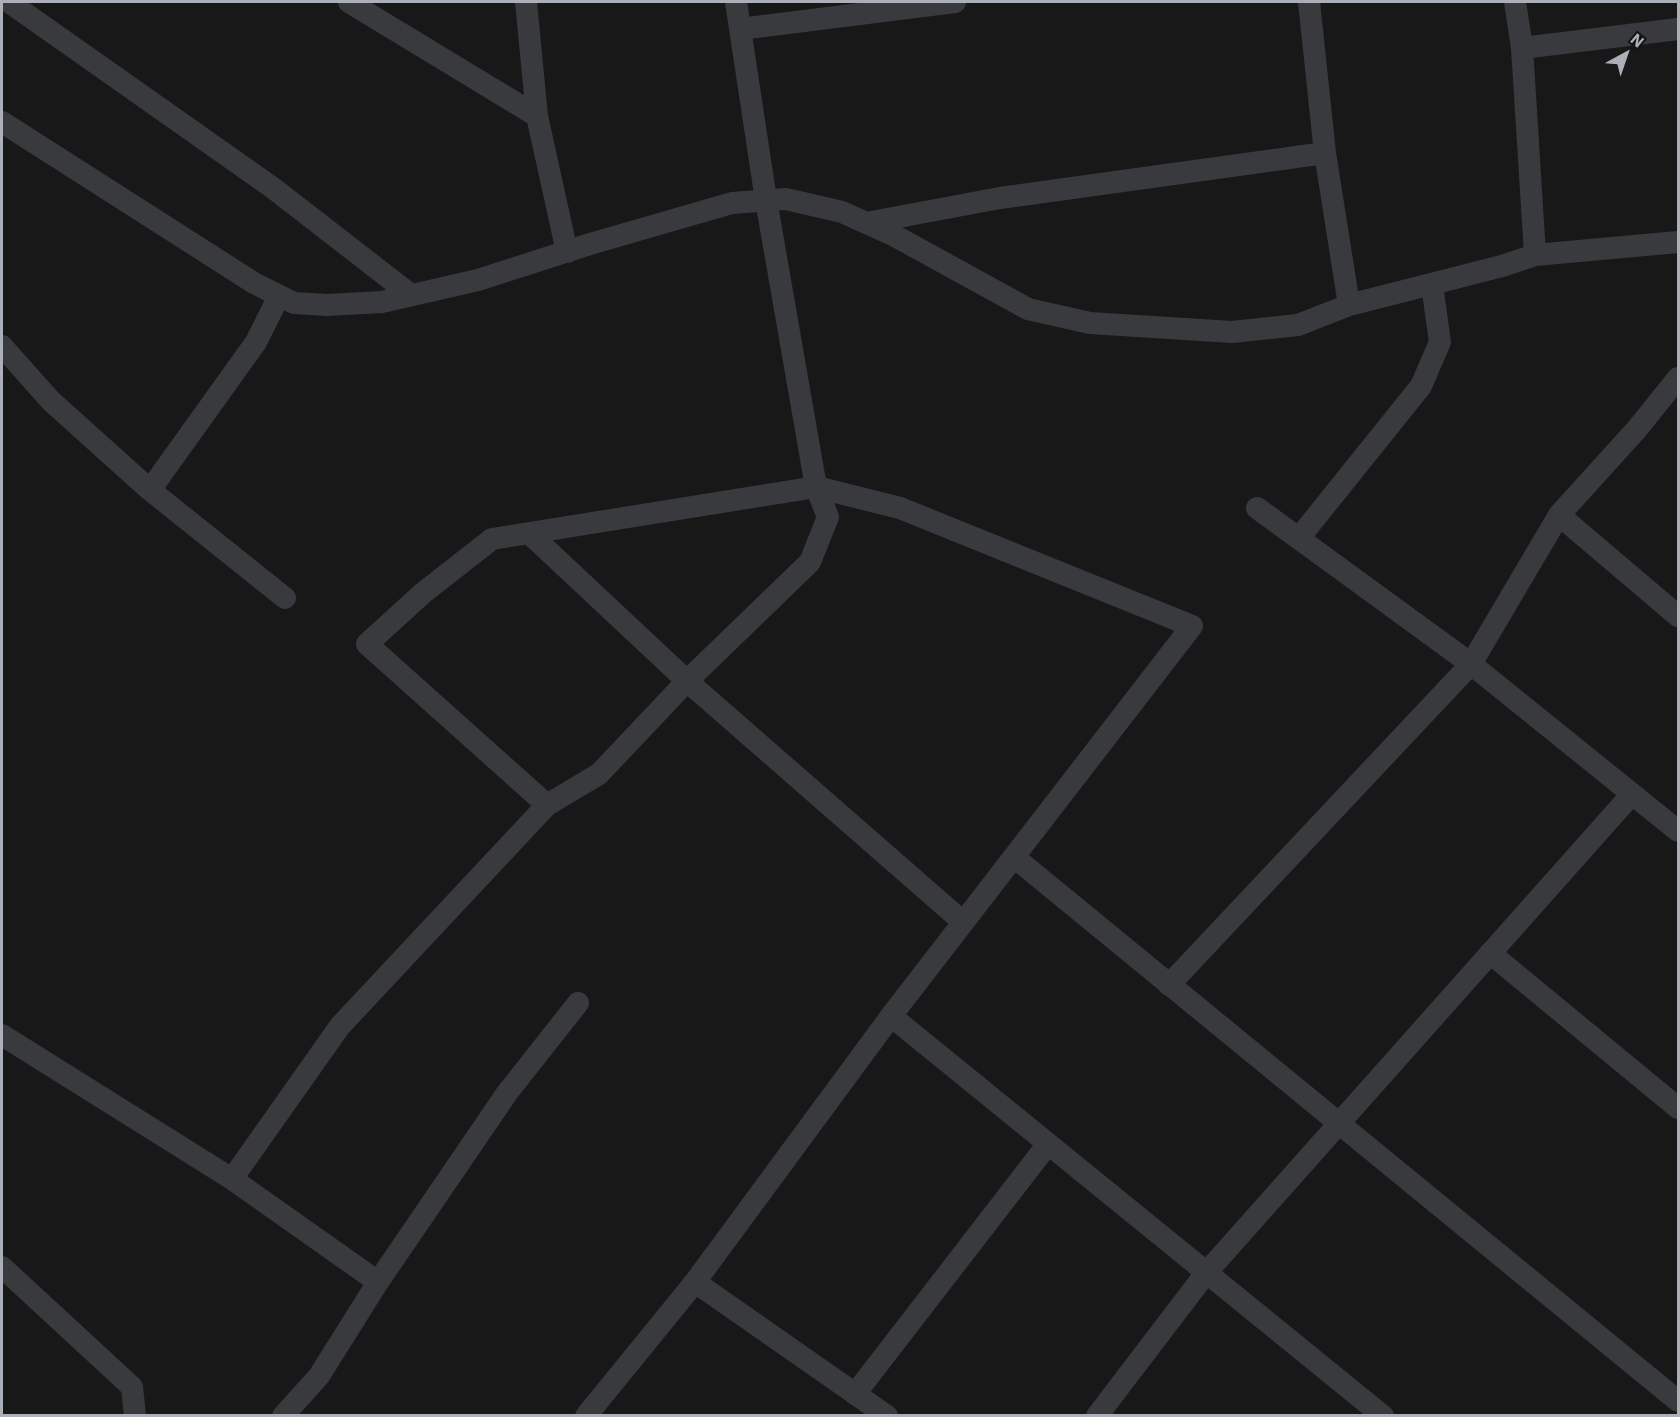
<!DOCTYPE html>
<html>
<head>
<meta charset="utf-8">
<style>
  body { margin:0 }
  #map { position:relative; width:1680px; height:1417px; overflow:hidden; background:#181819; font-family:"IBM Plex Sans",sans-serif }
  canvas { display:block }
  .frame { position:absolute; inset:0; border:3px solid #abb0b8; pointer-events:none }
  .north { position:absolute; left:1596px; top:24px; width:60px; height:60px; -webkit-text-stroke:4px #121314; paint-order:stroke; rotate:40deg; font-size:16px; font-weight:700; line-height:24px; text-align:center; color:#abb0b8 }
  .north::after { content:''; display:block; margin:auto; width:21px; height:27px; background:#abb0b8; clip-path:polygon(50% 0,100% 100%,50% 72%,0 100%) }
</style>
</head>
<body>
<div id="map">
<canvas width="1680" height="1417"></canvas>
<div class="frame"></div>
<div class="north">N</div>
</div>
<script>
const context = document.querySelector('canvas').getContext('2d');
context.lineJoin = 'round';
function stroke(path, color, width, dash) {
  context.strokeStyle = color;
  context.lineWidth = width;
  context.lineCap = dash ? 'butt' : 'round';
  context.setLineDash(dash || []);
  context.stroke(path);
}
stroke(new Path2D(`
  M9,2L273,188L411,295
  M349,2L537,116
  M526,2L537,116L567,252
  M1309,2L1325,153L1349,305
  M1515,2L1522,48L1535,255
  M740,29L955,2
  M1522,48L1678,29
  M2,122L254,283L294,303L327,305L382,302L478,280L590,244L732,203L786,199L842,212L895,236L1028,309L1090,323L1232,332L1298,325L1349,305L1502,266L1535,255L1678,242
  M866,223L1000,198L1325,153
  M2,346L51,401L150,490L285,598
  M150,490L256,342L279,296
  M1257,508L1471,664L1678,831
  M1559,515L1678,616
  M529,533L687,681L963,922
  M1299,538L1421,386L1440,342L1432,285
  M1014,857L1678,1401
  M1490,953L1678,1108
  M1169,985L1471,664L1559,515L1637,429L1678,378
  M891,1016L1383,1416
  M2,1035L232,1179L378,1282
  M232,1179L340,1026L547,805L367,644L423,593L492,539L816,487L828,517L810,562L687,681L599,774L547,805
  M2,1267L132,1387L135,1416
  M695,1282L887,1416
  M855,1394L1048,1144
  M283,1416L319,1376L378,1282L507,1093L578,1003
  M586,1416L695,1282L891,1016L1192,626L900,508L816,487L766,200L736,2
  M1097,1416L1206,1273L1632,794`), '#393a3e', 22);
</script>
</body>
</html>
